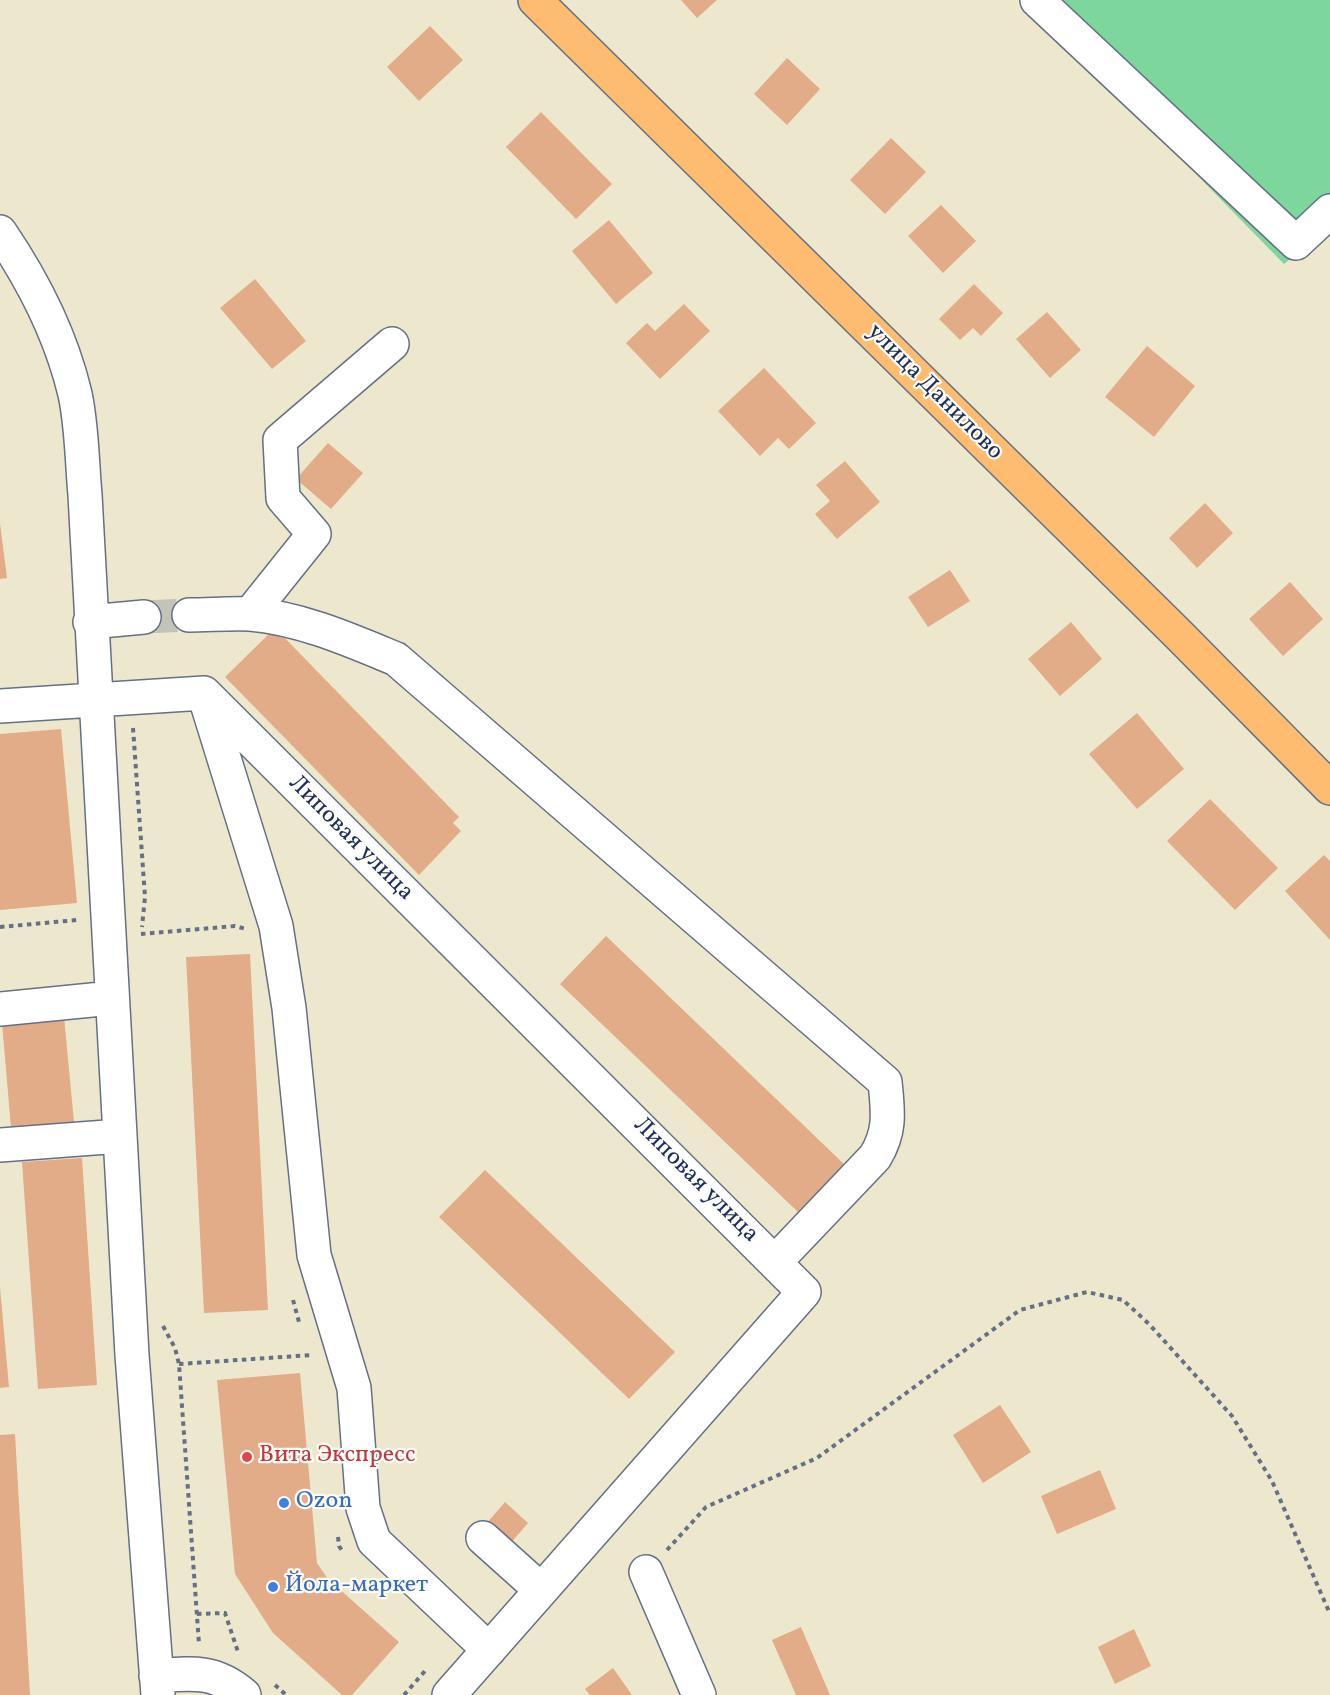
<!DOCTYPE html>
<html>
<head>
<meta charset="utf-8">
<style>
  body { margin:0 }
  canvas { display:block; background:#ede8cd }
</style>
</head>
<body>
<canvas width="1330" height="1695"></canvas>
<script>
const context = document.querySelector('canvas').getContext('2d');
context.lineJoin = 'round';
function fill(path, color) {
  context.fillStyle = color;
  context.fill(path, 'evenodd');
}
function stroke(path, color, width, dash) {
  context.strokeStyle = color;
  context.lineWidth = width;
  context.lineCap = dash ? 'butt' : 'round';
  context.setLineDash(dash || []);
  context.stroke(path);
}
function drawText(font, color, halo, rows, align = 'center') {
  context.font = font + ' Vollkorn,serif';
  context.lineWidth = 4.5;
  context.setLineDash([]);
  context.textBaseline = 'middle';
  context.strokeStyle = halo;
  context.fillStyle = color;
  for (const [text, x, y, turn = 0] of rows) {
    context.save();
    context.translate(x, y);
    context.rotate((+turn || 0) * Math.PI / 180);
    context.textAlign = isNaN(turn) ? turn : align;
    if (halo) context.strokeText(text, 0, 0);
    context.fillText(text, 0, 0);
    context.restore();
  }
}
fill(new Path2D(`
  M1026,0H1330V226L1284,264Z`), '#7dd69c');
fill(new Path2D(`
  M681,0H717L697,18Z
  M430,26L463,60L419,101L387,67Z
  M787,58L820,89L787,125L754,94Z
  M541,112L612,184L576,219L506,147Z
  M891,138L926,172L885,214L850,180Z
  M941,205L976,241L943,273L908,236Z
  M609,220L653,273L616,304L572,251Z
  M255,279L306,341L272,369L220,308Z
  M974,284L1003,313L981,336L973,328L960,340L939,319Z
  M684,304L710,331L660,379L626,343L647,323L655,331Z
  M1047,312L1081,350L1050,378L1016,339Z
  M1147,346L1195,386L1154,437L1105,397Z
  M764,368L816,423L789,449L778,438L760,456L718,411Z
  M328,443L363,473L331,509L296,479Z
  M845,461L880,502L837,539L815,514L830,501L816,485Z
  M1205,503L1233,533L1197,568L1169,538Z
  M0,523L7,578L0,579Z
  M950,570L970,601L928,627L908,597Z
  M1290,582L1323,619L1283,656L1249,619Z
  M1071,622L1102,659L1060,696L1028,659Z
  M275,628L459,817L453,823L461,831L419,875L225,677Z
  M1137,713L1184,769L1137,809L1089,754Z
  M61,729L77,903L0,910V734Z
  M1210,799L1278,868L1235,910L1167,841Z
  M1324,855L1330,861V940L1285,891Z
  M606,936L844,1164L798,1212L560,984Z
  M250,954L268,1310L204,1313L186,957Z
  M63,1006L74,1122L11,1128L1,1011Z
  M82,1158L97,1385L38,1389L22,1162Z
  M485,1170L675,1352L629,1399L439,1217Z
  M0,1287L9,1387L0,1388Z
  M300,1373L317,1563L328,1579L399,1642L352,1695H342L273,1633L235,1574L217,1380Z
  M1000,1405L1031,1452L983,1483L953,1435Z
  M15,1434L30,1695H0V1435Z
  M1100,1470L1116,1509L1057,1534L1041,1496Z
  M505,1502L528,1523L509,1545L486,1524Z
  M801,1627L830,1695H796L772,1640Z
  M1134,1629L1151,1666L1115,1684L1098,1647Z
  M613,1668L632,1695H590L585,1689Z`), '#e2ac88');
stroke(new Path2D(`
  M144,617L189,615`), '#c3c3b7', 33, [33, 16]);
const minor = new Path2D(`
  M1037,0L1296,243L1330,211
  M0,232C34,282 61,335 75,394C82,426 82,462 85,495L132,1355L158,1695
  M250,614L314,534L283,498L280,440L392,344
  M189,615C209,615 230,613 250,614C300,618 350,640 396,659L885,1082C888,1112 891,1131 875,1157L775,1262
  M90,622L144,617
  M204,693L804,1292L449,1695
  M205,697L276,926L289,1008L314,1255L354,1388L363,1508L374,1541L489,1650
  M0,706L204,693
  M0,1009L112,998
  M0,1145L120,1136
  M483,1538L541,1590
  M646,1572L699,1695
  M156,1676C193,1673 215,1670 244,1695`);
const major = new Path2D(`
  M535,0L1179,635L1330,788`);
stroke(minor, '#647085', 36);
stroke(major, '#647085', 36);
stroke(new Path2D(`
  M133,728L145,897L142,927
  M0,927L77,920
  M141,934L235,926L246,929
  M293,1300L299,1322
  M163,1326L175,1348L179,1364L199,1644
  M179,1364L312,1355
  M338,1537L339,1546L343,1552
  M667,1550L706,1507L817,1458L1020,1310L1087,1292L1123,1300L1149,1324L1232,1416L1272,1481L1330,1614
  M197,1614L225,1613L238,1652
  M275,1685L286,1695
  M404,1695L425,1671`), '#647085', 4, [4.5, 4.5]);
stroke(minor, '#fff', 33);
stroke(major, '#fdbc6f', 33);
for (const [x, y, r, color] of [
  [247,1457,6,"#e0444e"],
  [284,1503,6,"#3f7fe0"],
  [273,1587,6,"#3f7fe0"]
]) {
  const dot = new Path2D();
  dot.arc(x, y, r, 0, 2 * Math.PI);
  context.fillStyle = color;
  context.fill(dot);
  stroke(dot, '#fdfcf7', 2);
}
drawText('24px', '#1b2f5e', '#fdfcf7', [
  ["улица Данилово",934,393,45],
  ["Липовая улица",350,839,45],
  ["Липовая улица",695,1181,45]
]);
drawText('24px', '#be3a42', '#fdfcf7', [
  ["Вита Экспресс",259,1457]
], 'left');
drawText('24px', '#366cbe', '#fdfcf7', [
  ["Ozon",296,1503],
  ["Йола-маркет",285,1587]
], 'left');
</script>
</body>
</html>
